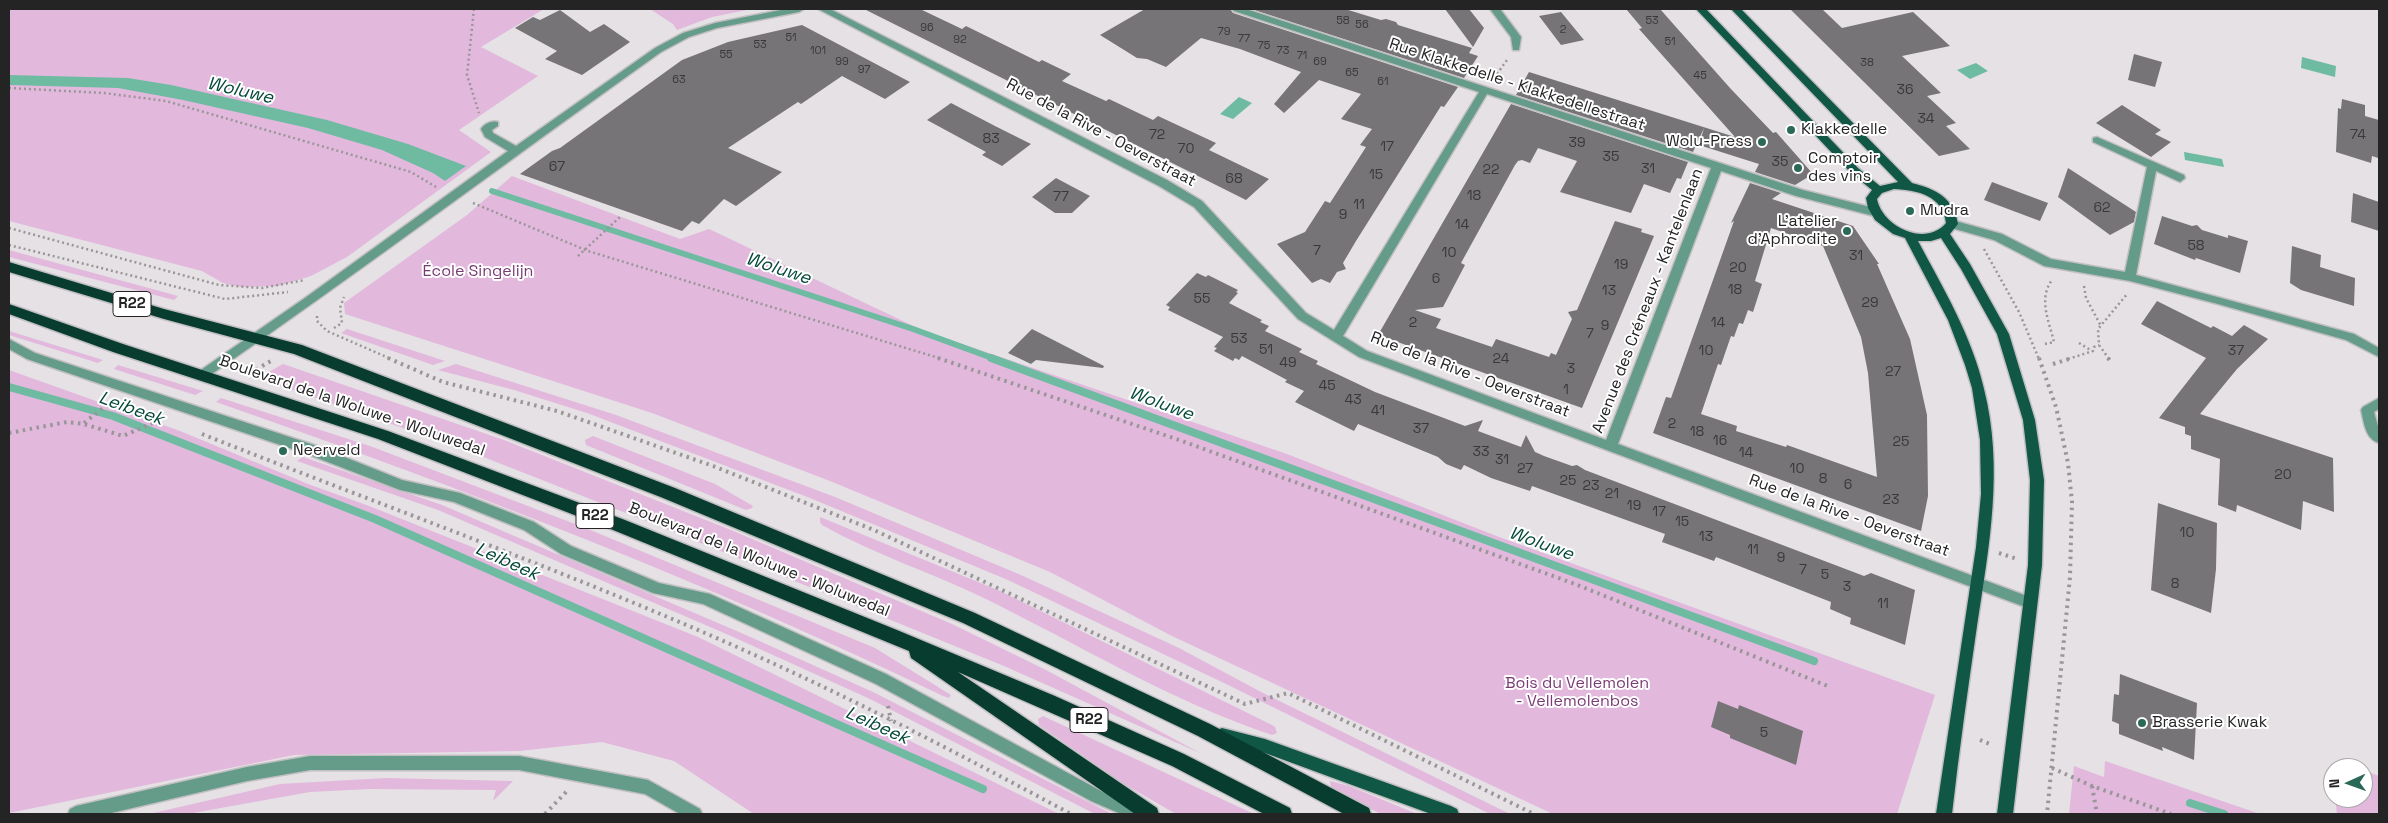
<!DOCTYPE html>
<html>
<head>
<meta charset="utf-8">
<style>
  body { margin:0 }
  #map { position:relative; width:2388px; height:823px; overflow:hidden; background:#e5e1e4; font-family:"Space Grotesk",sans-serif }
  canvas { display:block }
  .frame { position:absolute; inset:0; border:10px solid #252425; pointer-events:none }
  .north { position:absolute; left:2323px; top:758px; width:50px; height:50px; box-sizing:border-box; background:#fff; border:1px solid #a8a7a8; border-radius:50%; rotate:268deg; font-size:14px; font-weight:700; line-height:20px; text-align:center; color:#252425 }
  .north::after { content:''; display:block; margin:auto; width:18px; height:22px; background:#2a6957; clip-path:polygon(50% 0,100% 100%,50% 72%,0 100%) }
</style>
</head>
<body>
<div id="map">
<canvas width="2388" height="823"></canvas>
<div class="frame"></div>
<div class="north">N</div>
</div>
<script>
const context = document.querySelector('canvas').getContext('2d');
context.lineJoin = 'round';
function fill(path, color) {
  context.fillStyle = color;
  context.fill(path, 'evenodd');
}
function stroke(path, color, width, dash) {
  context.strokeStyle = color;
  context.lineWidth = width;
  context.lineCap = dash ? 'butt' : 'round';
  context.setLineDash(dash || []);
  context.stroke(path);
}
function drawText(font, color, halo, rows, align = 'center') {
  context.font = font + ' "Space Grotesk",sans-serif';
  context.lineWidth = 4;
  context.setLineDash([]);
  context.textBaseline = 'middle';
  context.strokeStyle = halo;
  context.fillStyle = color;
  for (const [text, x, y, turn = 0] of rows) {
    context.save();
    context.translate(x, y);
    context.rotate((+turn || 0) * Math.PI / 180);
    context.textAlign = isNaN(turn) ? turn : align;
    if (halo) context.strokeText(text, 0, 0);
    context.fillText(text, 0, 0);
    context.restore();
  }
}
fill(new Path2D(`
  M9,9H544L481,47L538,76L459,130L491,152L347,257L311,276L278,286L241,287L223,283L202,271L9,221Z
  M650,9H752L712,17L677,30L673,24Z
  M512,176L680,239L709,229L924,331L1287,454L1499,537L1935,695L1897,814H1553L1172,636L1050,572L830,481L652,413L345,314L344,303L467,215Z
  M9,250L178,296L174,300L9,257Z
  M347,329L445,361L433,365L341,333Z
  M9,331L103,360L98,363L9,335Z
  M283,364L504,440L731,530L952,624L1046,670L1200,753L1004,666L659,526L458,447L258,378Z
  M456,364L616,415L835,497L1021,575L1179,648L1263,693L1510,814H1490L1224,683L1008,580L810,498L587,413L514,390L438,370Z
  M118,365L203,391L195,395L114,369Z
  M9,370L180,431L308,484L369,506L698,637L1059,814H754L674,761L602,742L519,751L294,755L9,813Z
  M221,398L370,446L583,527L875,648L951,695L949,698L943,696C707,582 463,488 216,402Z
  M593,436L715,484L753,506L752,508L746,510L586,445L585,440Z
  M303,457L442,505L746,635L873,692L1112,814H1095L870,699L731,636L438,510L297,461Z
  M820,517L1000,591L1272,725L1275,727L1277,733L1272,735C1173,702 1081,646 988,600C933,573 875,555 822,525L820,522Z
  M1043,716L1254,814H1176L1124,784L1039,725L1038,719Z
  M2105,761L2260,814H2069L2074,766L2104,777Z
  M2363,770L2379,776V814H2337L2335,798H2363Z
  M386,778L513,781L493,801L496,790L370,789L310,792L187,814H149L280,784Z
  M1330,781L1349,786L1417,814H1381L1335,791L1331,788Z`), '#e2b8dd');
fill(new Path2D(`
  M2302,57L2336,66L2335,77L2301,68Z
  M1976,63L1988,71L1970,79L1957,70Z
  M9,75L128,78L171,85L327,120L408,144L466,166L445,181L433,173L382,150L308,128L183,100L118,88L9,85Z
  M1239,97L1252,103L1233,119L1220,114Z
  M2184,152L2222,159L2224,167L2185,160Z`), '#6ebba2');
stroke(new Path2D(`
  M492,191L913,329L995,359`), '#6ebba2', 6);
stroke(new Path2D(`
  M991,358L1814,661
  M9,387L113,416L375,519L983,789
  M2190,803L2224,814`), '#6ebba2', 8);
fill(new Path2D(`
  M864,9H920L962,29L966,26L1039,62L1042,60L1071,74L1062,81L1106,101L1109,99L1153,120L1158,116L1216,143L1209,150L1269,179L1246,200Z
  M1145,9H1230L1233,13L1458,87L1444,107L1441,106L1356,241L1343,263L1346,269L1337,272L1330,283L1321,279L1312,283L1277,244L1305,232L1325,201L1330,203L1366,147L1360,145L1372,129L1341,119L1361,94L1319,80L1284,113L1274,104L1301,72L1240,49L1201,38L1166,67L1147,59L1137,58L1100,35Z
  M1251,9H1345L1381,20L1386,19L1396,22L1398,25L1472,48L1469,53L1478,56L1464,78Z
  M1445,9H1469L1484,28L1473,47Z
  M1626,9H1660L1730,88L1773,133L1776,132L1813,174L1795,185L1755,172L1759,164L1699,145L1704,128L1693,152L1516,95L1529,72L1735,137L1639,29L1642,28Z
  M1790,9H1822L1842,28L1913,12L1950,46L1902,56L1941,93L1927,96L1956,123L1946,126L1970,149L1939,156Z
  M560,10L590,32L604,24L630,42L582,75L545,59L557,51L515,28L533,17L540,20Z
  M1561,12L1584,40L1561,45L1539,16Z
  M802,25L910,82L885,99L842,76L801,104L798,102L728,148L782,172L736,206L724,199L699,224L692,221L682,231L520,174L552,151L560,148L682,60L728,42Z
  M2134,54L2162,62L2155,87L2128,80Z
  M2342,99L2365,105V116L2379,120L2378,158L2372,156L2371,163L2336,152L2338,108L2341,109Z
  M951,103L995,126L1031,144L1002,166L982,155L986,152L927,120Z
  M1511,104L1688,162L1681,179L1677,178L1670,193L1644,184L1631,213L1560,192L1577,161L1538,148L1530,163L1522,160L1518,161L1515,165L1461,263L1465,265L1443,307L1415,310L1441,319L1436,328L1492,347L1496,339L1549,357L1551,353L1556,355L1572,319L1568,312L1577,310L1615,221L1642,229L1641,232L1654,236L1582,408L1378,335Z
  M2122,105L2161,130L2155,134L2171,142L2151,157L2096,123Z
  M2068,168L2136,212L2134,222L2110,235L2058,197Z
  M1056,178L1071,186L1090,196L1072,213H1055L1032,197Z
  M1992,182L2048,203L2040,221L1984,200Z
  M1750,183L1781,193L1772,199L1853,226L1879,264H1877L1910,339L1927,415L1928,496L1921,531L1653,433L1666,397L1671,398L1734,221L1731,223ZM1771,228L1823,246L1861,337L1868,373L1877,477L1787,445L1786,447L1736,431L1737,426L1701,414L1718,364L1721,365L1731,336L1734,337L1739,323L1743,324L1748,310L1753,312L1762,284L1755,281Z
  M2353,193L2379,202V231L2351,222Z
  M2162,216L2192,226L2197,225L2202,230L2228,238V235L2248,241L2240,273L2196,258L2195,260L2154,244Z
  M2292,246L2321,255L2320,267L2355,278L2354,306L2301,290L2290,283Z
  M1197,273L1206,277L1208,275L1238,290L1236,292L1238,293L1229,303L1262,320L1260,322L1269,326L1265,331L1302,349L1299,352L1318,361L1316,364L1375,392L1465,426L1483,420L1478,431L1521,447L1526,435L1535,452L1544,456L1572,466L1577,465L1585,470L1864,576L1871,573L1915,590L1905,645L1850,624L1851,618L1830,609L1831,602L1716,557L1714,561L1662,542L1665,534L1532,486L1530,491L1491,478L1464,465L1461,470L1446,464L1438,457L1358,424L1354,431L1295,402L1304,391L1285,382L1287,380L1242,356L1239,360L1235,358L1233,361L1214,351L1217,348L1214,347L1223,337L1168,310L1170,307L1166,305Z
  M2157,301L2211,328L2213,326L2232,336L2244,325L2268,339L2237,369L2200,414L2333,458L2334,512L2303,501L2301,530L2237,505L2236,512L2218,505L2220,459L2191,449V436L2185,434V427L2159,418L2206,358L2141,324Z
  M1032,329L1104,366L1103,368L1036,360L1031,364L1008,353Z
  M2158,503L2217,523L2216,569L2211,613L2151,590Z
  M2120,674L2197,703L2194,760L2162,747L2163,751L2119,734V724L2112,721L2114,694L2119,695Z
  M1718,701L1738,709L1739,705L1803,731L1796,765L1730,738V735L1711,727Z`), '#777477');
const minor = new Path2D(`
  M786,9H804L799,12L717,28L689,37L661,52C509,160 360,272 206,378H198L196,375L198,372L305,298L508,151L485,137L481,129C484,124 492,120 498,122V126L492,130L493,133L516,146L655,48L683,33L715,23Z
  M818,9H830L1167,180L1202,201L1306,313L1334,330L1479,92L1234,11L1232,9H1246L1803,190L1878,209L1879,212L1874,216L1796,196L1721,171L1618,444L2035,599L2037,603L2035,607L2030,609L2025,607L1359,357L1298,319L1194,207L1159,186ZM1487,94L1711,168L1606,440L1367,351L1343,336Z
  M1490,9H1500L1521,37L1519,50H1513L1511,37Z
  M2097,137L2184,175L2185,178L2180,182L2156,171L2136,275L2354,334L2379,348V357L2346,340L2218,304L2130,281L2044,266L1994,240L1948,227L1946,224L1952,220L2002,234L2051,259L2125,272L2147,167L2093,142V138Z
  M9,339L35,353L317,446L402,480L460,493L534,522L571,546L659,583L710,594L886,674L1101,791L1145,809L1147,814H1121L1091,801L876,684L703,604L653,593L561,554L524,530L454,502L400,490L307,454L27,359L9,349Z
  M2379,398V409L2374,412L2379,430V443C2365,439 2364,422 2361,410L2363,407Z
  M310,756H519L648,780L700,809L702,814H680L645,794L519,770H310L247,781L107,814H68L70,809L76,806L247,767Z`);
const major = new Path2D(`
  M1696,9H1706L1858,168L1880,186L1898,182L1731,9H1741L1912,183C1936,189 1954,198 1958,224L1950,234L1970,264L2009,334L2035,420L2044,480L2042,565L2013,814H1997L2028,565L2030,480L2023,420L1997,334L1961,269L1941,238L1931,241H1918C1943,288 1972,336 1984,389C2004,468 1989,547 1977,626C1968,688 1959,751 1952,814H1936L1976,547L1981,494L1980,440L1972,388L1965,365L1948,320L1905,238L1893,234L1875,220L1868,208L1866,198L1872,190L1850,172ZM1894,189C1918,190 1943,196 1946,223C1925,248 1882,226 1877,199L1882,193Z
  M1222,728L1265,739L1451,806L1457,809L1459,814H1431L1265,753L1222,742L1217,740L1215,735L1217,730Z`);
const highway = new Path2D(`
  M9,262L164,309L302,345L675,488L975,613L1210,724L1369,808L1371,814H1344L1198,736L963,623L663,498L294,354L164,319L9,272Z
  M9,304L123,344L388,431L625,520L897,630L1055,696L1184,754L1290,808L1292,814H1264L1172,766L958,672L1157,808L1159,814H1135L911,658L909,651L613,530L378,439L113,352L9,314Z`);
stroke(minor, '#c2bfc2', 3);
stroke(major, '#c2bfc2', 3);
stroke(highway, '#c2bfc2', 3);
stroke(new Path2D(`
  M474,9L467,75L479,113
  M1494,78L1507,60
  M9,88L104,93L166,101L411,172L436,187
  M473,203L588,251L942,359
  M9,228L219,285L262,288L305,280
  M9,245L225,299L288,292
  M1984,249L2019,312L2039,359
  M2084,286L2086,298L2101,326
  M317,316V321L327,331L391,359
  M334,328L342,323L340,308L344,297
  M2079,343L2092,351
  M2045,344L2054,342C2049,321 2038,299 2052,280
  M2068,359L2093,351L2094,347L2099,345
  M2109,359L2099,345L2098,329L2128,293`), '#999698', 2.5, [2, 3]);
stroke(new Path2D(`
  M388,358L443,382L557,411L713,466L874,530L1245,704L1288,693L1534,814
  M938,358L1182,441L1575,584L1830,687
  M2039,358L2056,407L2068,463L2072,502L2070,577L2047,814
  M2108,358L2111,362
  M2053,364L2072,358
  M250,373L271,361
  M84,423L112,401
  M9,433L67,422L84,424L123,436L162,419
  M202,434C375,503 550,565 721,640C840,692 956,752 1071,814
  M1999,553L2017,559
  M888,706L891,721
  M1980,740L1992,745
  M2052,768L2092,786L2171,814
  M2092,786L2097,814
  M545,814L567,791`), '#999698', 4, [2.5, 4.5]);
fill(minor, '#649b89');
fill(major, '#105745');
fill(highway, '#083c2f');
stroke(new Path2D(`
  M578,256L620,217`), '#999698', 2.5, [2, 3]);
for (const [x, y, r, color] of [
  [1791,130,5,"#2a6957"],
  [1762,142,5,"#2a6957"],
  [1798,168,5,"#2a6957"],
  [1910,211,5,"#2a6957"],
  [1847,231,5,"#2a6957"],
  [283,451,5,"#2a6957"],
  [2142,723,5,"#2a6957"]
]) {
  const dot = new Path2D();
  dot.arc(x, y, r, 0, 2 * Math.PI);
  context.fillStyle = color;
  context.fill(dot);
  stroke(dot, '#fff', 2);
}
drawText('11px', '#3a383a', null, [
  ["58",1343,21],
  ["53",1652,21],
  ["56",1362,25],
  ["96",927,28],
  ["2",1563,30],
  ["79",1224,32],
  ["51",791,38],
  ["77",1244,39],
  ["92",960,40],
  ["51",1670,42],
  ["53",760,45],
  ["75",1264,46],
  ["101",818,51],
  ["73",1283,51],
  ["55",726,55],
  ["71",1302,56],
  ["99",842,62],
  ["69",1320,62],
  ["38",1867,63],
  ["97",864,70],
  ["65",1352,73],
  ["45",1700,76],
  ["63",679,80],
  ["61",1383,82]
]);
drawText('14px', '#3a383a', null, [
  ["36",1905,90],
  ["34",1926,119],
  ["72",1157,135],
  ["74",2358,135],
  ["83",991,139],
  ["39",1577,143],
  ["17",1387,147],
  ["70",1186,149],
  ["35",1611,157],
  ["35",1780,162],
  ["67",557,167],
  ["31",1648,169],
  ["22",1491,170],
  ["15",1376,175],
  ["68",1234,179],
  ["18",1474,196],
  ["77",1061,197],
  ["11",1359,205],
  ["62",2102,208],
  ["9",1343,215],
  ["14",1462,225],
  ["58",2196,246],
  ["7",1317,251],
  ["10",1449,253],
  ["31",1856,256],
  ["19",1621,265],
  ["20",1738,268],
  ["6",1436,279],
  ["18",1735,290],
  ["13",1609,291],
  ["55",1202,299],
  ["29",1870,303],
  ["2",1413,323],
  ["14",1718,323],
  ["9",1605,326],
  ["7",1590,334],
  ["53",1239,339],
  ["51",1266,350],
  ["10",1706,351],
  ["37",2236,351],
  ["24",1501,359],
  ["49",1288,363],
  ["3",1571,369],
  ["27",1893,372],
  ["45",1327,386],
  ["1",1566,390],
  ["43",1353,400],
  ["41",1378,411],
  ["2",1672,424],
  ["37",1421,429],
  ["18",1697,432],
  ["16",1720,441],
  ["25",1901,442],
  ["33",1481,452],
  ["14",1746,453],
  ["31",1502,460],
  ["27",1525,469],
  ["10",1797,469],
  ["20",2283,475],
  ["8",1823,479],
  ["25",1568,481],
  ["6",1848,485],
  ["23",1591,486],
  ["21",1612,494],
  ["23",1891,500],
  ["19",1634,506],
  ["17",1659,512],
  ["15",1682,522],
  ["10",2187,533],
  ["13",1706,537],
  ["11",1753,550],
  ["9",1781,558],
  ["7",1803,570],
  ["5",1825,575],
  ["8",2175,584],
  ["3",1847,587],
  ["11",1883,604],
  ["5",1764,733]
]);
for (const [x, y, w] of [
  [132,304,38],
  [595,516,38],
  [1089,720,38]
]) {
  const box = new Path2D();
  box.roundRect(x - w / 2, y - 12.5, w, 25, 4);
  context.fillStyle = '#fff';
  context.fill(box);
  stroke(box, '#252425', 1);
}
drawText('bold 15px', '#252425', null, [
  ["R22",132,304],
  ["R22",595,516],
  ["R22",1089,720]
]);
drawText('16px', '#252425', '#fff', [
  ["Rue Klakkedelle - Klakkedellestraat",1517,85,18],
  ["Rue de la Rive - Oeverstraat",1101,133,28],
  ["Avenue des Créneaux - Kantelenlaan",1648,301,-69],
  ["Rue de la Rive - Oeverstraat",1470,375,21],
  ["Boulevard de la Woluwe - Woluwedal",352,406,19],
  ["Rue de la Rive - Oeverstraat",1849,516,20],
  ["Boulevard de la Woluwe - Woluwedal",759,560,22]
]);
drawText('16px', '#252425', '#fff', [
  ["Klakkedelle",1801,130],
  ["Wolu-Press",1752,142,"right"],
  ["Comptoir",1808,159],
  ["des vins",1808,177],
  ["Mudra",1920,211],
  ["L'atelier",1837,222,"right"],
  ["d'Aphrodite",1837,240,"right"],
  ["Neerveld",293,451],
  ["Brasserie Kwak",2152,723]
], 'left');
drawText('16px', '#793b74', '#fff', [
  ["École Singelijn",478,272],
  ["Bois du Vellemolen",1577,684],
  ["- Vellemolenbos",1577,702]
]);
drawText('italic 18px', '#034938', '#fff', [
  ["Woluwe",240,91,13],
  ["Woluwe",778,269,18],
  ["Woluwe",1161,404,20],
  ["Leibeek",131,409,20],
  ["Woluwe",1541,544,20],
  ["Leibeek",507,562,24],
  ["Leibeek",877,726,24]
]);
</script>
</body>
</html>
